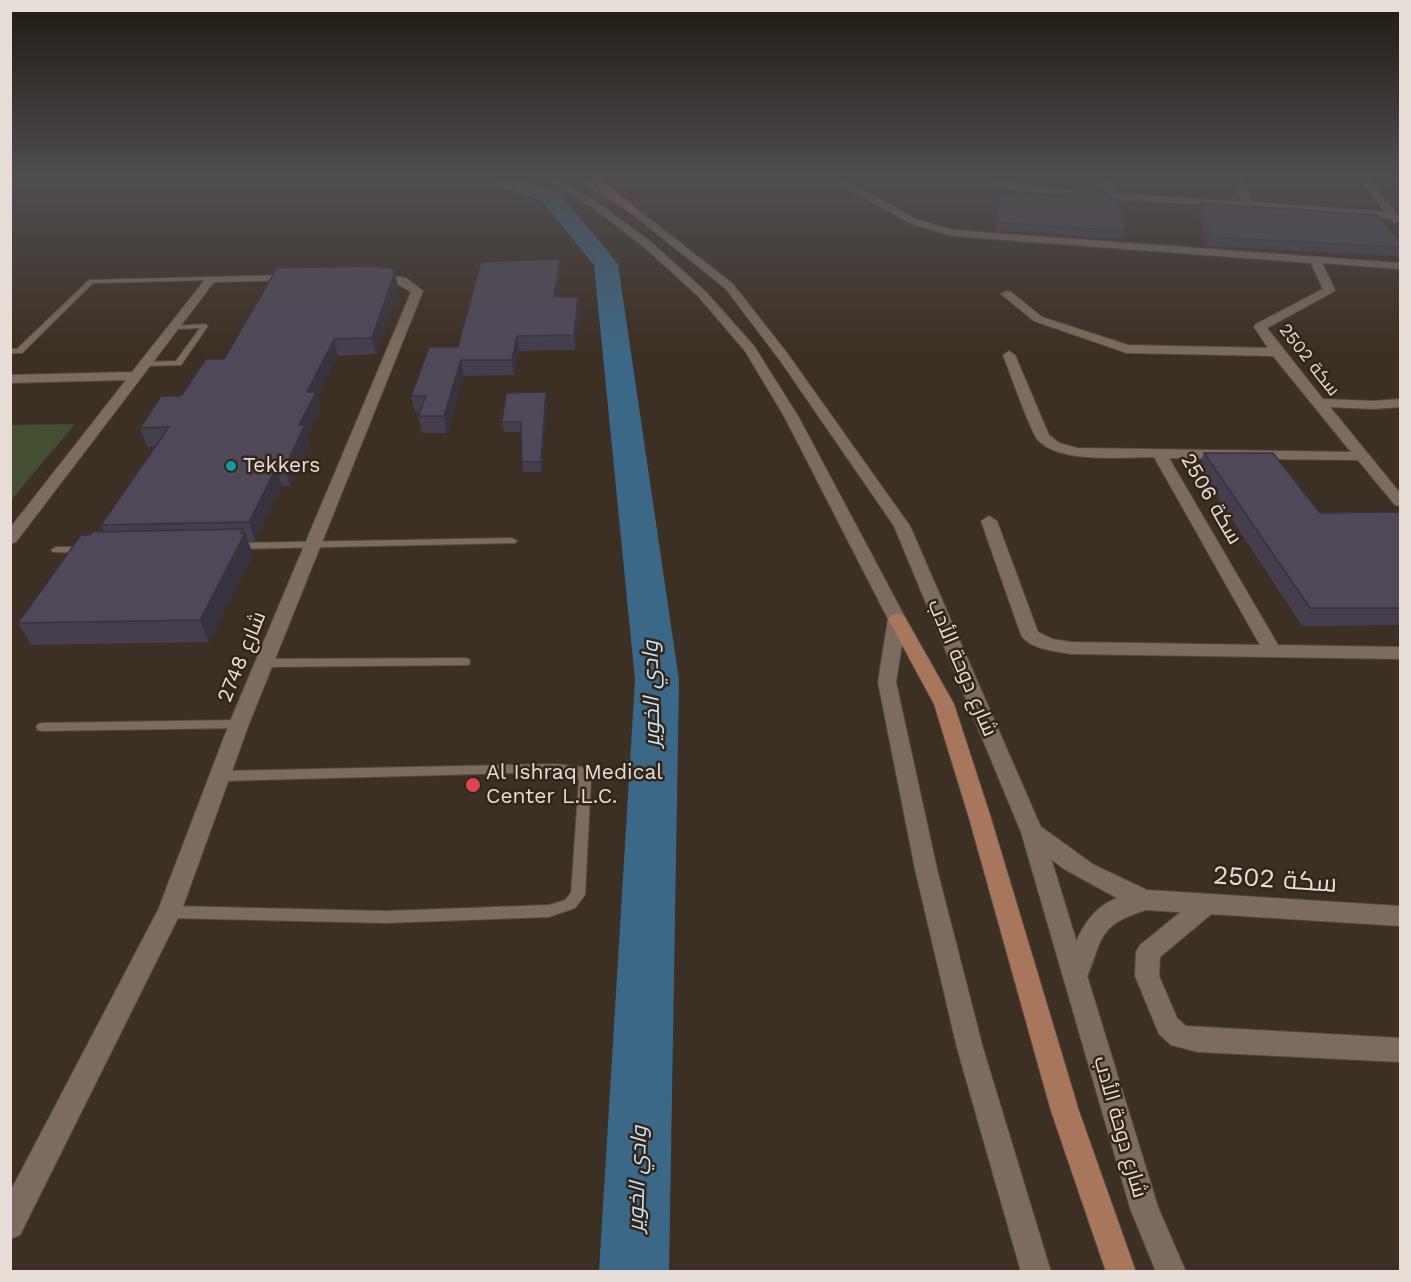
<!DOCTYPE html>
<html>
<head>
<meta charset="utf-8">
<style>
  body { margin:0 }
  #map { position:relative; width:1411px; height:1282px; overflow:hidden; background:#3c2f23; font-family:"Work Sans",sans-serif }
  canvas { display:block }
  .frame { position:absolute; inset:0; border:12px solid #e6ddd6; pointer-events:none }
</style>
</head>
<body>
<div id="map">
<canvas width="1411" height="1282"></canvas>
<div class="frame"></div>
</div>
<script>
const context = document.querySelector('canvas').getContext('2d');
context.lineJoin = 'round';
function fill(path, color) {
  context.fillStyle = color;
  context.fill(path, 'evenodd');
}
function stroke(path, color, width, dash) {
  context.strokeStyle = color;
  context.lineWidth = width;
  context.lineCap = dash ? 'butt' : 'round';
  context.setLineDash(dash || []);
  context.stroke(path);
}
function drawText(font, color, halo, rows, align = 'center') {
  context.font = font + ' "Work Sans",Cairo,sans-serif';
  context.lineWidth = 5;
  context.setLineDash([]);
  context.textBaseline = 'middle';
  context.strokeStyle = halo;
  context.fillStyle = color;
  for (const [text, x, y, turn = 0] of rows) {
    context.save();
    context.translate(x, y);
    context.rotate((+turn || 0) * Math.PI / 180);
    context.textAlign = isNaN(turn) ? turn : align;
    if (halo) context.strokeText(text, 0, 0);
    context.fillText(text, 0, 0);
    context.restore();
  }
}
fill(new Path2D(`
  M75,424L11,500V425Z`), '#444e31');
fill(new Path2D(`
  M485,177H515L558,191L618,264L679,680L669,1272H599L635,680L594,265L542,201L488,181Z`), '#3c6887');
const service = new Path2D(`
  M211,277L214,279L213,280L93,283L22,353H10V349H17L89,280Z
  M205,324L208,326L181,365L147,366L143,364L147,362L176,361L200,328L176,329L173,327L174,326Z
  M512,538L517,541L515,543L236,549L231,546L236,543Z
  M56,547H83L88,550L83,553L53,552L51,550Z
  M465,658L469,659L470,662L469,665L264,667L259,663L264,659Z
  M239,720L243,721L245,724L243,727L239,728L42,731L38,730L36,727L38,724L42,723Z
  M556,764L582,767L591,779L585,895L575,908L549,917L386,923L169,918L164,916L162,912L164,908L169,906L386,911L549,905L565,900L571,893L579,780L575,774L556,772L220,781L216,779L214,776L216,773L220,771Z`);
const minor = new Path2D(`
  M826,177H838L918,220L953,230L1400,263V269L1322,263L1335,290L1333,292L1267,328L1323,399L1373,401L1400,399V407L1373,409L1330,407L1400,493V506L1395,505L1358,460L1169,458L1278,645L1400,647V659L1071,654C1055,651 1031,650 1021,635L981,521L989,516L997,521L1038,632L1052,639L1071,642L1260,645L1154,457C1124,457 1060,464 1038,440C1029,429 1010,372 1003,355L1009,351L1015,355L1049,435L1059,443L1077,448L1351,452L1273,356L1127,353L1034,321L1001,294L1007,291L1011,292L1042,317L1128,345L1268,348L1254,327L1256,324L1323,289L1311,263L952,236L912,224Z
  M978,177H990L1032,187L1106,192L1102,177H1111L1115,193L1242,202L1232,177H1241L1252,202L1385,212L1358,177H1368L1400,218V222H1394L1390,218L1032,193L990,184Z
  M372,273L406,278L423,291L249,724L181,912L20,1235L10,1239V1192L158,910L229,724L411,292L394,282L368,278L367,276Z
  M294,275L299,278L298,280L214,282L16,542L10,544V528L126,380L10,383V375L132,372L207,277Z
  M1207,894L1215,897L1219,904L1215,911L1160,957L1159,976L1177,1018L1186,1026L1400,1038V1062L1198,1052L1171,1045L1159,1034L1135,976L1136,952L1140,945L1199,897Z`);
const tertiary = new Path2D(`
  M1032,823L1040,826L1094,865L1147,890L1400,906V926L1146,910C1095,926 1104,939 1085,982L1076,985L1067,982L1064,974C1074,944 1085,910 1117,898L1064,869L1024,838L1021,832L1024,826Z`);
const secondary = new Path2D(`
  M544,177H554L598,203L651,242L706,292L754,346L798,416L906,619L896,682L937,869L983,1048L1051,1272H1021L957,1048L915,869L878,682L888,619L784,416L745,351L698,296L643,246L592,207Z
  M570,177H581L637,209L733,284L787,353L910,526L1043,832L1158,1207L1186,1272H1156L1130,1208L1021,832L894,526L779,359L725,288L631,213Z`);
const primary = new Path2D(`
  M897,613L903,615L906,619L954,704L991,818L1079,1111L1136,1272H1106L1051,1111L969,818L934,704L888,619L891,615Z`);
const motorway = new Path2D(`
  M10,177H28L10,182Z
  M539,177H551L561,182L556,185Z
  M589,177H598L637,209V213H631Z`);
stroke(service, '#564a41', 2);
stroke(minor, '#564a41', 2);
stroke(tertiary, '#564a41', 2);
stroke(secondary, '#564a41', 2);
stroke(primary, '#564a41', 2);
stroke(motorway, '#564a41', 2);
fill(service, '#7b6c5f');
fill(minor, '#7b6c5f');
fill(tertiary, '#7b6c5f');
fill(secondary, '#7b6c5f');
fill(primary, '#a8765b');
fill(motorway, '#c67d58');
fill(new Path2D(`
  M1075,177H1100L1103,185L1102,189L1078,188Z
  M1082,190L1108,198L1126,229L1124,238L1090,237L995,231L1000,192L1081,196Z
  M1200,203L1401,243V256L1208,246L1198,212Z
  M560,259L561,273L557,297H578L580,311L575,350L519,351L514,375L464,376L447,433H422L418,416L420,413H415L411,396L458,347Z
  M398,287L376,354L338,356L318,397L321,409L308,435L310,443L290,486H282L255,541H248L253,555L209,642L31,645L18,623L90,535L104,532L101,525L156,446L147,447L140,428L224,359Z
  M546,392L547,401L542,472H523L522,462L521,432H504L502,422Z
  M1204,453L1320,513L1401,512V625L1302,626L1199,469Z`), '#443e4d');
fill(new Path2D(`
  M560,259L561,273L555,312L554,297Z
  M395,271L398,287L376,354L372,338Z
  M578,297L580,311L575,350L574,335Z
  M517,336L519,351L514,375L512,360Z
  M334,339L338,356L318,397L321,409L308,435L310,443L290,486L285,467L299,425L307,392Z
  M461,360L464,376L447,433L444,416Z
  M546,392L547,401L542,472L541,462Z
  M276,468L282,486L255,541L249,522Z
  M243,529L245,535V533L253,555L209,642L200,620Z`), '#37323e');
const building = new Path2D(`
  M1077,177H1100L1103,185L1079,184Z
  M1082,190L1107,192L1108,198L1117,199L1126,229H1092L996,222L1000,192L1083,196Z
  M1200,203L1377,215L1401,243V247L1211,237Z
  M560,259L554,297H578L574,335L517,336L512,360H461L444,416H418L426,396H411L429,347H458L481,262Z
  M373,266L390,268L395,271L372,338L334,339L307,392H316L299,425H305L285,467L276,468L249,522L101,525L169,427L140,428L161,396H181L206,359H224L277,268Z
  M546,392L541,462H522L521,422H502L506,393Z
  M1204,453H1273L1320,513L1401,512V608H1310Z
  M243,529L241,533H245L200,620L18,623L81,535H90L92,532Z`);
fill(building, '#4f4859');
stroke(building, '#37323e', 1.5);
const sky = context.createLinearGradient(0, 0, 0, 356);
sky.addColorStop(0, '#211a13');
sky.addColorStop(0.5, '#504d50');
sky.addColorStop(1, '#504d5000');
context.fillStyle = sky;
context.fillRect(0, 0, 1411, 356);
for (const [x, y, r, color] of [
  [231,466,6,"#0f9aa8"],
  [473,785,8,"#e0444e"]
]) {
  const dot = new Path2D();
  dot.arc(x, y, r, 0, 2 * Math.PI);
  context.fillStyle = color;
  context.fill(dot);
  stroke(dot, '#322519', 2);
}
drawText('18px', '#e6ddd6', '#322519', [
  ["2502 سكة",1309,360,52]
]);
drawText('21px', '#e6ddd6', '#322519', [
  ["Tekkers",243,466],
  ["Al Ishraq Medical",486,773],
  ["Center L.L.C.",486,797]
], 'left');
drawText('21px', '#e6ddd6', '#322519', [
  ["سكة 2506",1211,499,60],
  ["شارع 2748",242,657,-68],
  ["شارع دوحة الأدب",962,668,67],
  ["شارع دوحة الأدب",1120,1127,74]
]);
drawText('italic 22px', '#c8e3f8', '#322519', [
  ["وادي الخوير",652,694,-91],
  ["وادي الخوير",638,1179,-88]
]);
drawText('26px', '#e6ddd6', '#322519', [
  ["سكة 2502",1275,880,4]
]);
</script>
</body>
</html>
